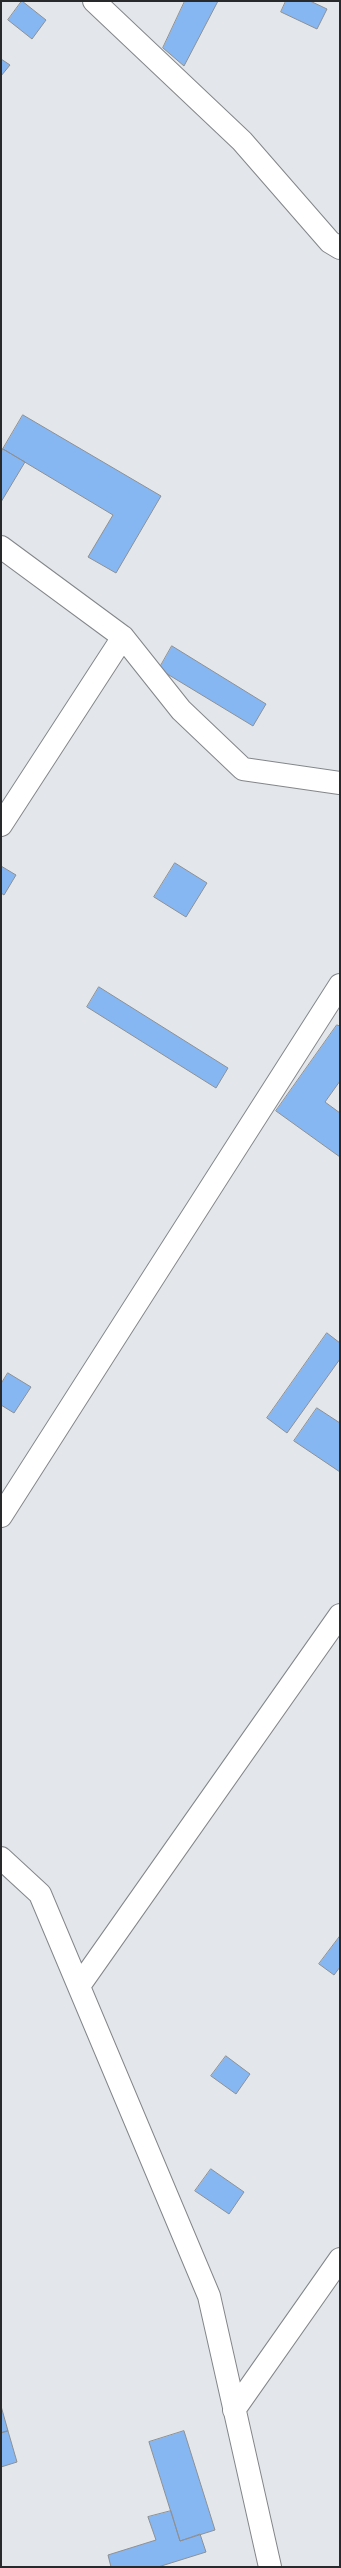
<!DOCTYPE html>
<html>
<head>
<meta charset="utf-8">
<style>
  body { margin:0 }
  #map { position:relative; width:341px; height:2568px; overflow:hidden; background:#e3e6ea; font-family:Helvetica,sans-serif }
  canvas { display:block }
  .frame { position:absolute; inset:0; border:2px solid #28292a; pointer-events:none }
</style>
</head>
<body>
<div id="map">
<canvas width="341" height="2568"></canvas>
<div class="frame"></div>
</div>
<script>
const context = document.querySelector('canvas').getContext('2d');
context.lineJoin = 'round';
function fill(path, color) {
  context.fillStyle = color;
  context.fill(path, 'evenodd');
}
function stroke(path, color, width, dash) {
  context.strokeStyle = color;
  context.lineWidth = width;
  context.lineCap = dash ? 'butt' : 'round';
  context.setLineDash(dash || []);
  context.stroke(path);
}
const building = new Path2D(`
  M22,1L46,20L32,39L8,20Z
  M185,1H218L184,66L163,48Z
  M286,1H310L327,9L317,29L281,12Z
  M1,59L10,65L1,76Z
  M23,415L161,496L116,573L88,557L113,515L3,449Z
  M3,449L25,462L1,502V453Z
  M172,646L266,704L253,726L159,669Z
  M175,863L207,883L186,917L154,897Z
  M1,866L16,875L4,895L1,893Z
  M99,987L228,1068L216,1088L87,1007Z
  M337,1025L340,1026V1081L325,1102L340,1113V1157L276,1111Z
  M327,1333L340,1343V1359L287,1433L267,1418Z
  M8,1373L31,1387L14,1413L1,1405V1384Z
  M317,1408L340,1423V1472L294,1441Z
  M340,1936V1967L334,1975L319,1964Z
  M226,2056L250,2074L236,2094L211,2076Z
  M211,2169L244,2192L229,2214L195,2191Z
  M1,2406L8,2431L1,2433Z
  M8,2431L17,2462L1,2467V2433Z
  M184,2431L215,2530L180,2541L149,2442Z
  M171,2511L180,2541L200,2534L206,2552L158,2567H111L108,2555L156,2540L148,2517Z`);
fill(building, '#87b7f2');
stroke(building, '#8d9093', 1);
const street = new Path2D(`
  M94,1L242,141L330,242L340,248
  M1,547L123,637L1,825
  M123,637L181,710L243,769L340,783
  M1,1516L340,985
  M1,1858L40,1894L209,2296L270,2567
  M79,1986L340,1615
  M234,2410L340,2259`);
stroke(street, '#838689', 24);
stroke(street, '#fff', 22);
</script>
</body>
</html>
